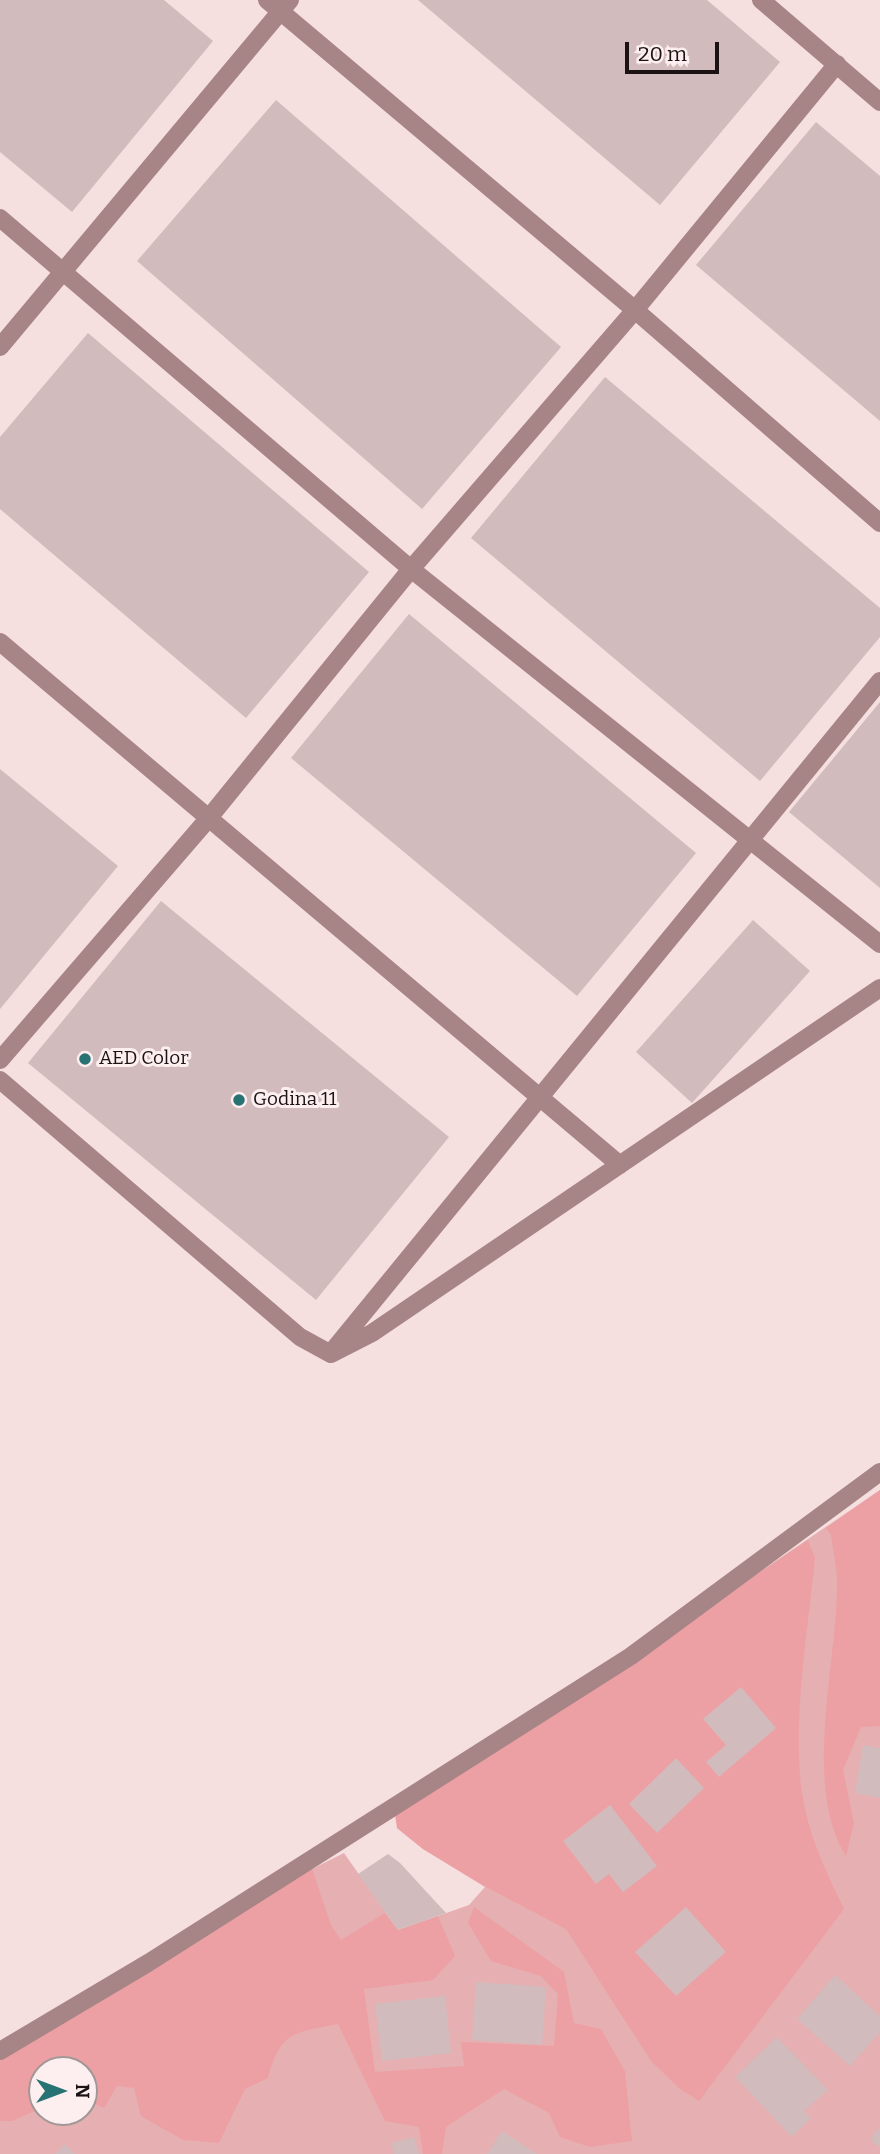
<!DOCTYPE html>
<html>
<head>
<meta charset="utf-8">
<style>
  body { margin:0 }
  #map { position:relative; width:880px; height:2154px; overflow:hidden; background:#f6dfdf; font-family:Bitter,serif }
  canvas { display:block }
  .north { position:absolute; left:28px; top:2056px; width:70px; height:70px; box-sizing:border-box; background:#fdefef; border:2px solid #a29797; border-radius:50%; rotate:90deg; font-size:19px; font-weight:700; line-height:28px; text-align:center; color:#1a1213 }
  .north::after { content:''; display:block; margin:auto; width:24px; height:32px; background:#277272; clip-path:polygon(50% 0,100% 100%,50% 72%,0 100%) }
  .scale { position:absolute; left:625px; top:42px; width:94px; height:32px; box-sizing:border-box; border:4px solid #1a1213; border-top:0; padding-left:9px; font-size:21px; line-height:24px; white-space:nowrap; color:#1a1213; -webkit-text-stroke:5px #fdefef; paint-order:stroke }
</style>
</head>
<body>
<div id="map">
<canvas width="880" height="2154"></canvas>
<div class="north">N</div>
<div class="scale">20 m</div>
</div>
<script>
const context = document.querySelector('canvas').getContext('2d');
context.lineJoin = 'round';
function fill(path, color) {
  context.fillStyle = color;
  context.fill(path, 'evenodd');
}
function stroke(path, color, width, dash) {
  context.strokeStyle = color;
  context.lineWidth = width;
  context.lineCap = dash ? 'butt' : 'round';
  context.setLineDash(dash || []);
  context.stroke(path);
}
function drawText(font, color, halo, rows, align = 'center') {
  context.font = font + ' Bitter,serif';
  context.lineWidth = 6;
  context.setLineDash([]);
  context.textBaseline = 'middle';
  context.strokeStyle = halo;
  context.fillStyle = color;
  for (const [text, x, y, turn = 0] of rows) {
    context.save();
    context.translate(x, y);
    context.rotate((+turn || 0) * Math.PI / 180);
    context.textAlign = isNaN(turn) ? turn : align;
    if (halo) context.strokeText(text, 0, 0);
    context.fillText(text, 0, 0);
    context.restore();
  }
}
fill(new Path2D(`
  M880,1490V2154H0V2052L292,1863L312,1869L344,1853L398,1930L469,1905L485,1887L423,1849L397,1828L714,1603ZM42,2070H84V2112H42Z`), '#e6afb1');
fill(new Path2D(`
  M880,1490V1726L861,1727L843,1770L854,1823L846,1856C803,1786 836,1667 837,1588C838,1571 833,1552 831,1535L826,1528Z
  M808,1540L815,1558C808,1633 789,1736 805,1809C813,1845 828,1876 844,1909L699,2101L680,2089L651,2061L566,1929L486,1887L423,1849L397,1828L395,1815Z
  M292,1863L312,1869L331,1925L341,1940L385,1913L398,1930L438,1916L455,1956L433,1980L364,1989L375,2072L464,2066L461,2042L554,2046L558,1994L541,1976L491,1961L468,1923L474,1907L564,1972L574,2023L601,2029L625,2071L632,2141L590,2147L560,2137L549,2113L504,2089L446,2127L442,2154H423L419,2127L385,2121L338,2024C293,2033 281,2031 268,2078L245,2089L219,2143L183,2140L141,2116L134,2088L117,2086L104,2108L84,2099V2070H42V2108L12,2121H0V2052Z`), '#eda0a4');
fill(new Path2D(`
  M0,0H164L213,41L72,212L0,152Z
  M418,0H707L780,62L660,205Z
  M276,100L561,347L422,509L137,261Z
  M816,122L880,176V421L696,265Z
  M88,333L369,572L246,718L0,509V437Z
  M605,377L880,608V637L760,781L471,538Z
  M409,614L696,853L577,996L291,758Z
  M880,702V888L789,812Z
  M0,769L118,866L0,1009Z
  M161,901L449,1137L316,1300L28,1063Z
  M753,920L810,971L692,1103L636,1052Z
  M741,1687L776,1728L719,1777L706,1762L726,1745L703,1719Z
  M863,1745L880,1748V1798L855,1793Z
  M676,1758L704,1788L657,1833L629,1804Z
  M610,1805L657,1866L623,1892L609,1874L596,1884L563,1841Z
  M388,1854L400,1863L446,1913L398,1930L358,1874Z
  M686,1907L726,1952L676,1996L635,1952Z
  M835,1975L880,2016V2032L850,2066L797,2019Z
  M476,1982L546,1987L542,2045L472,2040Z
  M445,1996L451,2053L382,2061L375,2004Z
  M777,2037L828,2090L804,2111L811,2118L792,2137L735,2077Z
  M880,2127V2148L870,2139Z
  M502,2131L537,2154H487Z
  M414,2137L419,2154H394L391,2143Z
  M65,2144L75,2154H55Z`), '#d2bbbc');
stroke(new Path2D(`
  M267,0L635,310L880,523
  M761,0L880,102
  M0,218L411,569L880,944
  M0,347L290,0
  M0,642L620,1165
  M0,1060L208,819L411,569L635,310L837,64
  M0,1080L300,1337L331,1354L372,1333L880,988
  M335,1348L880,681
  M0,2051L148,1963L631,1656L880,1472`), '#a78586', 18);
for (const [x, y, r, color] of [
  [85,1059,7,"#277272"],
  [239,1100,7,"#277272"]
]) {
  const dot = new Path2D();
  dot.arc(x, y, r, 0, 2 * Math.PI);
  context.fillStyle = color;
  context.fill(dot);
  stroke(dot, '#fdefef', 2.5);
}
drawText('19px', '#1a1213', '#fdefef', [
  ["AED Color",99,1059],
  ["Godina 11",253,1100]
], 'left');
</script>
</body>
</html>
